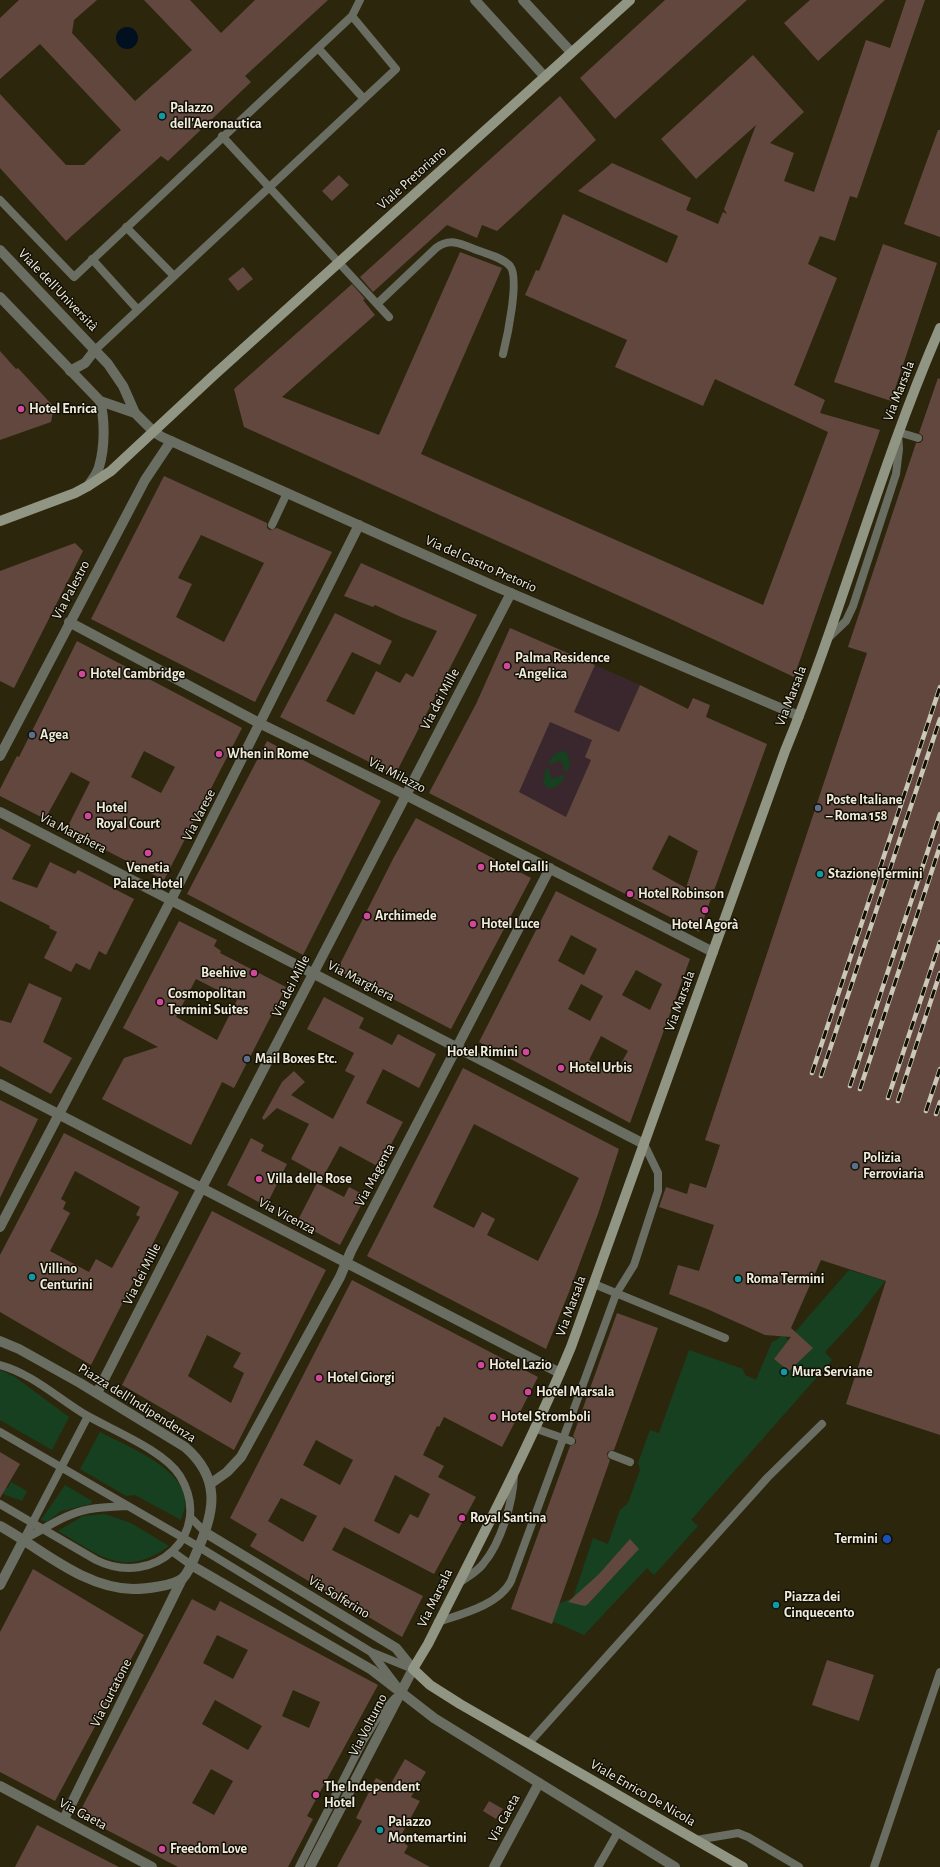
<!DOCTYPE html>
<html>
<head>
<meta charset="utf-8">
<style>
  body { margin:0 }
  canvas { display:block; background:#2c260d }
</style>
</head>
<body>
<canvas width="940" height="1867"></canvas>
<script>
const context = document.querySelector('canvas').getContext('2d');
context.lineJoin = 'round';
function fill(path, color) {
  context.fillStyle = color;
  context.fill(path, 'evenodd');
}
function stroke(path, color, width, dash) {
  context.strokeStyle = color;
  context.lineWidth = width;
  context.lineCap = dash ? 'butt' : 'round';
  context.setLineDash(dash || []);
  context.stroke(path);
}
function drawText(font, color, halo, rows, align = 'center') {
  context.font = font + ' "Alegreya Sans",sans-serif';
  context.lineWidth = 3;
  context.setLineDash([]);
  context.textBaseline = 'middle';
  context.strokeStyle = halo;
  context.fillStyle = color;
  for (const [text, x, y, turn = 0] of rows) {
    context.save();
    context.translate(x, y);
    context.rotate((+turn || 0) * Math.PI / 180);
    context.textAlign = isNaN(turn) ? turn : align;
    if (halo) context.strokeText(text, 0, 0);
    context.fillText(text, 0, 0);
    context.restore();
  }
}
fill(new Path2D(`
  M595,665L640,685L604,766L586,827L487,802Z`), '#3a272d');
fill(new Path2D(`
  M565,750L570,760L568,771L563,769L564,766L560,760L552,764L548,762L555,754Z
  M546,768L549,769L551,778H557L561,775L565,777C560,784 556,789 548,788L543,784Z
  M849,1270L885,1281L859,1315L825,1352L832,1360L691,1520L698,1526L654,1575L647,1568L584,1635L552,1621L558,1604L573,1598L593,1538L608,1544L620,1510L628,1503L640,1470L638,1463L650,1430L659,1433L689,1350L743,1369L745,1375L756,1380L772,1342L777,1340L783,1334L788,1340Z
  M0,1370L15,1377L69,1417L52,1450L0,1420Z
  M100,1432C126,1446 188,1469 185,1505C185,1510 182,1515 181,1520L135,1495L126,1496L80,1469Z
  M11,1482L27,1491L22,1501L0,1493V1484L8,1488Z
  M65,1485L92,1501L91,1504L61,1511L47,1522L41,1520Z
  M105,1514L131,1523L169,1546C123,1579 100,1555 58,1531L83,1516Z`), '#16401f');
fill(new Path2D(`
  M116 38a11 11 0 1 1 22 0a11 11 0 1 1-22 0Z`), '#001020');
fill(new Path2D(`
  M19,0H97L74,20L72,33L135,101L192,50L144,0H190L221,33L255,0H328L245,76L251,82L168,161L161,156L66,241L0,168V94L66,165H84L121,130L40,44L0,79V18Z
  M665,0H747L615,119L580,78Z
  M810,0H885L818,61L784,23Z
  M906,0H925L857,198L850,196L835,241L820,236L808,264L837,278L794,385L825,400L820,413L880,430L794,677L664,616L244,427L234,389L352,284L365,299L363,300L375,315L282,397L379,435L460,252L502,268L421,454L763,605L828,432L715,379L703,406L615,367L627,340L525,295L536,270L539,271L563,214L667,263L678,236L578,191L612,163L691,198L686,210L718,224L723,212L727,214L724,209L756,125L696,179L661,139L753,55L804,112L770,143L794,153L784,181L814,192L866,40L890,48Z
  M560,96L596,140L497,231L482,225L477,238L447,225L373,292L360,277Z
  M938,130H940V237L904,224Z
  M339,175L349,185L332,201L322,191Z
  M883,244L937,263L891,401L834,382Z
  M243,267L253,279L238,291L228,279Z
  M0,351L16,369L18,368L54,407L51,422L0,440Z
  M938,378L940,379V1435L846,1404L886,1281L821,1260L791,1328L813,1348L789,1371L774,1359L791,1337L765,1335L707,1309L669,1294L678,1265L699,1271L714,1225L659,1207L666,1187L687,1194L690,1183L706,1188L720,1145L705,1140L867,653L848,647L916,443H920L923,440V436L919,433Z
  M164,476L267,523V528L270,530L277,528L332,552L255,702L91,619ZM201,535L264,563L224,642L176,617L192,584L178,578Z
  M75,543L83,551L14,688L0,681V571Z
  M361,563L477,615L395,775L280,717L335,613L392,641L380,665L352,652L326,701L354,715L376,671L400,683L406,673L413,677L437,631L401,617L375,605L373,607L344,596Z
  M510,628L595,665L574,712L619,732L640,685L688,709L693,698L710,705L706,717L767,744L699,932L429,793L476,704ZM550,722L592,740L585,757L591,760L566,817L519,792ZM669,835L698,851L686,888L652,869Z
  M77,641L242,728L164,880L66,830L90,782L71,772L45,819L0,796V789L17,756L19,757ZM144,751L175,767L161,793L131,777Z
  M267,741L381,801L303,955L187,894Z
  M416,818L531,878L451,1029L337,970L394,857Z
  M0,828L31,845L12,879L37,888L50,862L75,874L78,870L134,899L106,955L99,951L90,970L76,963L71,972L44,958L57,932L49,928L50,926L0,901Z
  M556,891L690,959L630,1123L479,1042ZM571,935L597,949L584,975L558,961ZM636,970L662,984L650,1010L622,995ZM581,984L603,996L590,1021L568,1009ZM601,1036L628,1051L615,1074L589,1060Z
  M179,921L217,940L214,946L221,951L220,953L286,987L234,1088L222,1082L191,1145L102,1099L124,1058L158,1047L123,1028ZM196,979L237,1000L217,1040L176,1017Z
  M29,983L62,998L43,1042L72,1058L51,1094L0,1066V1020L11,1023Z
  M324,997L364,1018L359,1028L392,1045L398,1034L436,1054L419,1088L383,1069L366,1103L403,1122L379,1167L340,1146L323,1177L291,1159L309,1124L277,1108L264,1120L262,1118L282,1082L294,1071L305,1082L291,1095L333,1119L355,1076L345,1071L354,1053L307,1029Z
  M463,1068L619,1149L598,1214L569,1292L546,1349L367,1256ZM474,1124L579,1178L538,1261L487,1235L495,1219L482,1212L474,1228L433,1207Z
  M0,1100L38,1119L0,1198Z
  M64,1133L179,1192L91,1365L0,1312V1255ZM75,1171L140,1207L136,1215L140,1217L112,1268L96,1259L89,1272L50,1251L70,1213L63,1209L66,1202L61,1199Z
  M251,1138L264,1145L261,1151L287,1164L266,1206L227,1185Z
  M317,1183L344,1197L349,1187L366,1196L340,1245L297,1222Z
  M212,1211L326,1270L234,1450L122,1385ZM207,1335L241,1353L233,1367L244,1373L231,1403L188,1376Z
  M352,1280L538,1377L502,1447L444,1417L439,1427L437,1426L423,1455L444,1466L438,1477L476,1497L434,1574L344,1527L332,1550L423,1596L402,1637L250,1546L257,1534L230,1518ZM316,1440L353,1460L340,1485L303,1465ZM395,1475L430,1494L418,1518L410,1514L399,1534L374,1521ZM281,1498L317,1516L303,1542L268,1521Z
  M617,1313L658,1328L614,1450L609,1451L607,1453L608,1458L610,1460L552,1624L511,1609L570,1446L576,1443V1440L573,1436Z
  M0,1452L20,1464L0,1498Z
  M630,1539L639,1549L588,1604L585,1606L568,1602L599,1574Z
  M33,1569L144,1635L55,1801L0,1772V1632Z
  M192,1599L215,1611L220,1601L378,1685L307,1816L313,1819L288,1867H178L78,1815ZM217,1635L248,1650L233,1679L203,1663ZM293,1690L320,1702L309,1728L282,1716ZM215,1700L262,1726L248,1750L202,1724ZM211,1769L233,1781L214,1815L192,1803Z
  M827,1660L874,1675L859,1721L812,1705Z
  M405,1759L426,1772L411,1797L420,1801L399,1839L408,1846L404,1853L430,1867H337L362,1821L356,1818L376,1778L390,1785Z
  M489,1801L503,1809L496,1819L483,1811Z
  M37,1825L119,1867H15Z`), '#61473d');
stroke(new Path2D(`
  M318,48L364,99
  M222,136L377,304L436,248C449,238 460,243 474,249C484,253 502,257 510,266C520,278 507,338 503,354
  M0,200L74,277L352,16L360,0
  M126,227L174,276
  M92,259L138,310
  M377,304L389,317
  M95,350L396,69L352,16
  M272,525L287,493
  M826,640L846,621L853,606L896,474L899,449L898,432L918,438
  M594,1284L725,1338
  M0,1365C31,1373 59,1399 86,1415C112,1430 165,1451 180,1476C215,1534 154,1589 96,1560L0,1504
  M534,1428L571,1441
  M0,1432L199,1547L371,1652L413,1669
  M612,1455L630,1462
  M190,1517L206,1533
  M24,1539L88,1416
  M24,1539C40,1532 54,1521 70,1515C89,1507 108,1507 128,1506
  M173,1552L191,1565
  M459,1583C467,1577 477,1572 483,1564C501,1543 513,1502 514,1475
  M438,1622C462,1614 499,1605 511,1581L616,1294L634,1265L658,1191V1173L644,1144
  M371,1652L397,1686
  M529,1743L768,1477L822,1424
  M696,1840L738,1833L748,1837L799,1867
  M299,1867L363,1741L376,1720L395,1698
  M598,1867L618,1832
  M874,1867L940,1672`), '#6a6d61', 8);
stroke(new Path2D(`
  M475,0L545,77
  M523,0L571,52
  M70,371L85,363L95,350
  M69,622L261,724L392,788L713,952
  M0,756L145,480L171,441
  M0,812L644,1144
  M0,1084L560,1373
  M0,1227L171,900L359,525
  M97,1393L195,1201L511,593
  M210,1484L227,1472L241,1457L340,1277L351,1251L550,868
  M0,1585L24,1539
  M0,1786L152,1867
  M64,1819L182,1579
  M494,1867L539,1783`), '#6a6d61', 10);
stroke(new Path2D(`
  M0,250L108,364L123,386L135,413L154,432L162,437L492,585L799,716
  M0,297L100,401L135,413
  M88,486C92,480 97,474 99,467C105,447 105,420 100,401
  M0,1341L19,1349L80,1383L185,1447C221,1478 215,1511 198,1549C194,1558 190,1571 183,1578C174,1586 144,1589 133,1589C83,1588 42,1549 0,1526
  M206,1533L396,1648L413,1669L310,1867
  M191,1565L372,1670L434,1718L675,1867`), '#6a6d61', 10);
stroke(new Path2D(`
  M0,521L75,493L88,486L111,471L213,376L630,0
  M743,1867L460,1704L430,1685L413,1669L428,1644C477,1546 529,1448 571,1347L785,751C842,612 880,466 940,328`), '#919583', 10);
const rail = new Path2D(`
  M812,1073L940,687
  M821,1076L940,719
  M850,1086L940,814
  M860,1089L940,846
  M888,1098L940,942
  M898,1101L940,973
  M926,1111L940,1069
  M936,1114L940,1102`);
stroke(rail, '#ccc8b7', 4.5);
stroke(rail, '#120f05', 3, [9]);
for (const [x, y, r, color] of [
  [162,116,4,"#0f9aa8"],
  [21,409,4,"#d1479c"],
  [507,666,4,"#d1479c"],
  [82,674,4,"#d1479c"],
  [32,735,4,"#5c6f8a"],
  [219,754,4,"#d1479c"],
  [818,808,4,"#5c6f8a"],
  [88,816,4,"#d1479c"],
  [148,853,4,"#d1479c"],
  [481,867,4,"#d1479c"],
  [820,874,4,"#0f9aa8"],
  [630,894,4,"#d1479c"],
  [705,910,4,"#d1479c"],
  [367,916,4,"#d1479c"],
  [473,924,4,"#d1479c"],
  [254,973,4,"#d1479c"],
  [160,1002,4,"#d1479c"],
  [526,1052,4,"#d1479c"],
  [247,1059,4,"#5c6f8a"],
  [561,1068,4,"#d1479c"],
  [855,1166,4,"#5c6f8a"],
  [259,1179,4,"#d1479c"],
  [32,1277,4,"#0f9aa8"],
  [738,1279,4,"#0f9aa8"],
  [481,1365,4,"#d1479c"],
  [784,1372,4,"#0f9aa8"],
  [319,1378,4,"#d1479c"],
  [528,1392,4,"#d1479c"],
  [493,1417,4,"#d1479c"],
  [462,1518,4,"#d1479c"],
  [887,1539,5,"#1a4fb4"],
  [776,1605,4,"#0f9aa8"],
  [316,1795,4,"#d1479c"],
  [380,1830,4,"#0f9aa8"],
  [162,1849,4,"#d1479c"]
]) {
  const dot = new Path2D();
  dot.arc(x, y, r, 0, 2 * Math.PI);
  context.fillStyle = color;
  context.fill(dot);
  stroke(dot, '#120f05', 1.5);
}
drawText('bold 14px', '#f0ecdd', '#120f05', [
  ["Palazzo",170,108],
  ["dell'Aeronautica",170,124],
  ["Hotel Enrica",29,409],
  ["Palma Residence",515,658],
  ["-Angelica",515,674],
  ["Hotel Cambridge",90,674],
  ["Agea",40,735],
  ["When in Rome",227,754],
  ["Poste Italiane",826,800],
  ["– Roma 158",826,816],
  ["Hotel",96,808],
  ["Royal Court",96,824],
  ["Hotel Galli",489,867],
  ["Venetia",148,868,"center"],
  ["Palace Hotel",148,884,"center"],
  ["Stazione Termini",828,874],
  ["Hotel Robinson",638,894],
  ["Archimede",375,916],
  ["Hotel Luce",481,924],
  ["Hotel Agorà",705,925,"center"],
  ["Beehive",246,973,"right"],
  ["Cosmopolitan",168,994],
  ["Termini Suites",168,1010],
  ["Hotel Rimini",518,1052,"right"],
  ["Mail Boxes Etc.",255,1059],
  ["Hotel Urbis",569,1068],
  ["Polizia",863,1158],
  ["Ferroviaria",863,1174],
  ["Villa delle Rose",267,1179],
  ["Villino",40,1269],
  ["Centurini",40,1285],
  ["Roma Termini",746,1279],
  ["Hotel Lazio",489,1365],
  ["Mura Serviane",792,1372],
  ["Hotel Giorgi",327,1378],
  ["Hotel Marsala",536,1392],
  ["Hotel Stromboli",501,1417],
  ["Royal Santina",470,1518],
  ["Termini",878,1539,"right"],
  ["Piazza dei",784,1597],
  ["Cinquecento",784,1613],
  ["The Independent",324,1787],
  ["Hotel",324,1803],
  ["Palazzo",388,1822],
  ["Montemartini",388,1838],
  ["Freedom Love",170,1849]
], 'left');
drawText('14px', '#f0ecdd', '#120f05', [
  ["Viale Pretoriano",412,178,-42],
  ["Viale dell'Università",58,290,46],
  ["Via Marsala",899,391,-69],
  ["Via del Castro Pretorio",481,564,24],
  ["Via Palestro",71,590,-62],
  ["Via Marsala",791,696,-69],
  ["Via dei Mille",440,699,-62],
  ["Via Milazzo",397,775,27],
  ["Via Varese",199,815,-63],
  ["Via Marghera",73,833,27],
  ["Via Marghera",361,981,27],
  ["Via dei Mille",291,986,-63],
  ["Via Marsala",680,1001,-70],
  ["Via Magenta",375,1175,-62],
  ["Via Vicenza",287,1216,28],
  ["Via dei Mille",142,1274,-63],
  ["Via Marsala",571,1306,-70],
  ["Piazza dell'Indipendenza",137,1403,32],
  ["Via Solferino",339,1597,31],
  ["Via Marsala",435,1598,-64],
  ["Via Curtatone",111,1693,-63],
  ["Via Volturno",368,1725,-63],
  ["Viale Enrico De Nicola",643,1793,30],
  ["Via Gaeta",83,1814,28],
  ["Via Gaeta",504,1818,-62]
]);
</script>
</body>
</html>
